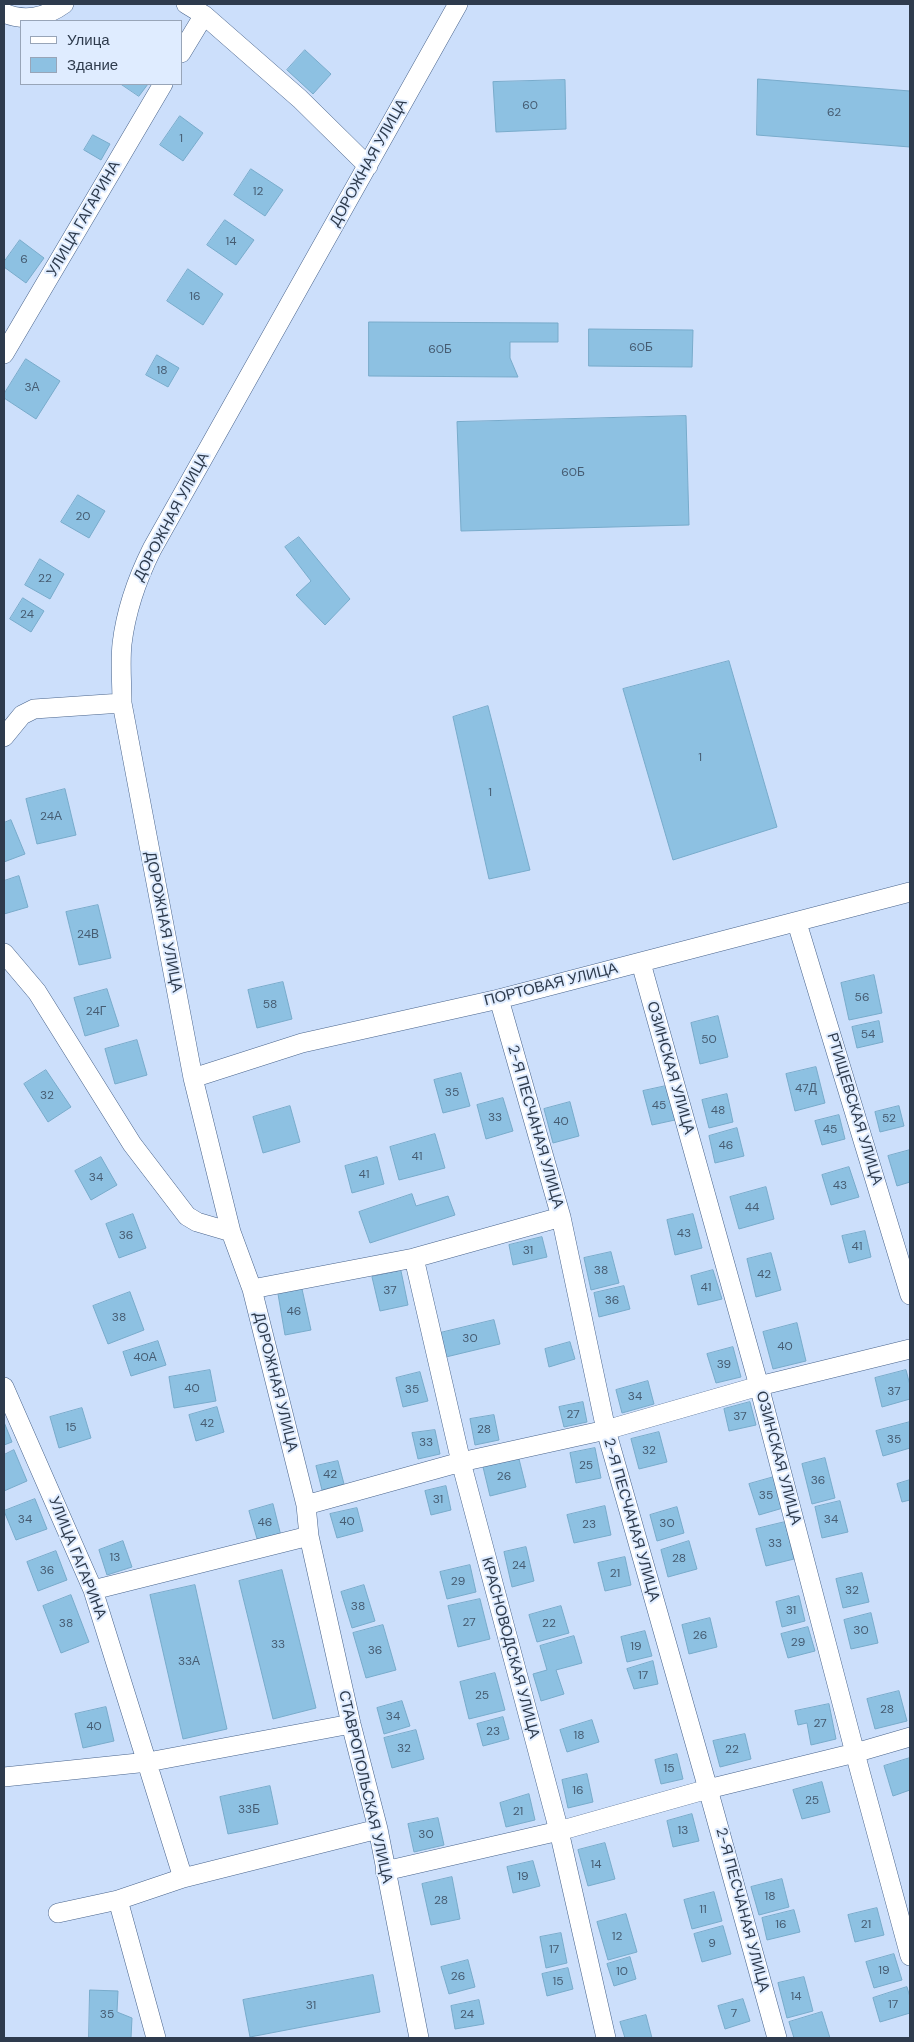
<!DOCTYPE html>
<html>
<head>
<meta charset="utf-8">
<style>
  body { margin:0 }
  #map { position:relative; width:914px; height:2042px; overflow:hidden; background:#ccdffb; font-family:"DM Sans",sans-serif }
  canvas { display:block }
  .frame { position:absolute; inset:0; border:5px solid #2e3b4d; pointer-events:none }
  .legend { position:absolute; left:20px; top:20px; width:162px; height:65px; box-sizing:border-box; background:#dfecff; border:1px solid #98a5b8; margin:0; padding:6px 9px; list-style:none; font-size:15px; color:#2e3b4d }
  .legend li { display:flex; align-items:center; gap:10px; height:25px }
  .legend b { width:25px; border:1px solid #98a5b8 }
</style>
</head>
<body>
<div id="map">
<canvas width="914" height="2042"></canvas>
<div class="frame"></div>
<ul class="legend">
<li><b style="height:6px;background:#fff"></b>Улица</li>
<li><b style="height:14px;background:#8dc1e2"></b>Здание</li>
</ul>
</div>
<script>
const context = document.querySelector('canvas').getContext('2d');
context.lineJoin = 'round';
function fill(path, color) {
  context.fillStyle = color;
  context.fill(path, 'evenodd');
}
function stroke(path, color, width, dash) {
  context.strokeStyle = color;
  context.lineWidth = width;
  context.lineCap = dash ? 'butt' : 'round';
  context.setLineDash(dash || []);
  context.stroke(path);
}
function drawText(font, color, halo, rows, align = 'center') {
  context.font = font + ' "DM Sans",sans-serif';
  context.lineWidth = 4;
  context.setLineDash([]);
  context.textBaseline = 'middle';
  context.strokeStyle = halo;
  context.fillStyle = color;
  for (const [text, x, y, turn = 0] of rows) {
    context.save();
    context.translate(x, y);
    context.rotate((+turn || 0) * Math.PI / 180);
    context.textAlign = isNaN(turn) ? turn : align;
    if (halo) context.strokeText(text, 0, 0);
    context.fillText(text, 0, 0);
    context.restore();
  }
}
const building = new Path2D(`
  M305,50L331,74L313,94L287,70Z
  M758,79L910,91V147L757,135Z
  M565,80L566,129L496,132L493,82Z
  M121,84H148L139,96Z
  M180,116L203,133L183,161L160,145Z
  M93,135L110,144L101,160L84,150Z
  M251,169L283,190L265,216L234,195Z
  M225,220L254,240L236,265L207,245Z
  M20,240L44,258L26,283L4,267V262Z
  M188,269L223,294L203,325L167,301Z
  M369,322L558,323V342H510V358L518,377L369,376Z
  M589,329L693,330L692,367L589,366Z
  M157,355L179,368L168,387L146,375Z
  M26,359L60,381L36,419L4,398V394Z
  M686,416L689,525L461,531L457,422Z
  M78,495L105,511L89,538L61,522Z
  M299,537L350,599L325,625L296,595L311,581L285,547Z
  M40,559L64,574L50,599L25,585Z
  M23,598L44,611L31,632L10,619Z
  M729,661L777,827L673,860L623,689Z
  M488,706L530,870L489,879L453,717Z
  M65,789L76,835L37,844L26,799Z
  M11,820L25,854L4,862V823Z
  M19,876L28,907L4,914V881Z
  M98,905L111,958L79,965L66,912Z
  M874,975L882,1013L849,1020L841,983Z
  M283,982L292,1019L257,1028L248,990Z
  M107,989L119,1026L85,1036L74,998Z
  M718,1016L728,1057L700,1064L691,1023Z
  M879,1021L883,1042L857,1048L852,1027Z
  M137,1040L147,1075L115,1084L105,1049Z
  M816,1067L825,1103L795,1111L786,1074Z
  M46,1070L71,1107L48,1122L24,1084Z
  M461,1073L470,1106L443,1113L434,1080Z
  M666,1086L675,1120L652,1125L643,1091Z
  M727,1094L733,1122L709,1128L702,1100Z
  M503,1098L513,1131L486,1139L477,1105Z
  M570,1102L579,1136L553,1143L544,1109Z
  M290,1106L300,1142L263,1153L253,1117Z
  M899,1106L904,1126L880,1132L875,1112Z
  M839,1115L845,1139L822,1145L815,1121Z
  M737,1128L744,1156L715,1163L709,1136Z
  M435,1134L445,1168L399,1180L390,1147Z
  M910,1150V1182L897,1186L888,1156Z
  M101,1157L117,1185L91,1200L75,1171Z
  M377,1157L384,1184L352,1193L345,1166Z
  M849,1167L859,1197L831,1205L822,1175Z
  M766,1187L774,1219L739,1229L730,1197Z
  M412,1194L416,1206L448,1196L455,1215L370,1243L359,1212Z
  M133,1214L146,1248L119,1258L106,1224Z
  M693,1214L702,1248L675,1255L667,1220Z
  M865,1231L871,1257L849,1263L842,1236Z
  M542,1237L547,1257L513,1265L509,1245Z
  M611,1252L619,1283L591,1290L584,1258Z
  M771,1253L781,1290L756,1297L747,1259Z
  M713,1270L722,1299L698,1305L691,1276Z
  M401,1271L408,1305L380,1311L372,1277Z
  M624,1286L630,1309L599,1317L594,1293Z
  M302,1289L311,1330L285,1335L278,1294Z
  M130,1292L144,1330L108,1344L93,1306Z
  M494,1320L500,1344L446,1357L440,1333Z
  M797,1323L806,1361L773,1369L763,1332Z
  M158,1341L166,1365L131,1376L123,1352Z
  M570,1342L575,1359L549,1367L545,1349Z
  M733,1347L741,1377L716,1383L707,1354Z
  M210,1370L216,1401L174,1408L169,1377Z
  M906,1370L910,1385V1399L882,1407L875,1378Z
  M420,1372L428,1401L403,1407L396,1378Z
  M648,1381L654,1404L622,1413L616,1390Z
  M583,1402L587,1422L564,1427L559,1407Z
  M750,1402L756,1425L729,1431L724,1409Z
  M217,1407L224,1432L196,1441L189,1415Z
  M82,1408L91,1438L59,1448L50,1417Z
  M494,1415L499,1440L475,1445L470,1419Z
  M4,1422L12,1442L4,1445Z
  M910,1422V1448L883,1456L876,1431Z
  M435,1430L440,1454L418,1459L412,1433Z
  M659,1432L667,1462L639,1469L631,1439Z
  M595,1448L601,1478L576,1483L570,1453Z
  M14,1450L27,1481L4,1491V1455Z
  M825,1458L835,1498L812,1504L802,1464Z
  M519,1459L526,1487L490,1496L483,1467Z
  M338,1461L344,1484L322,1490L316,1466Z
  M774,1477L783,1508L759,1515L749,1484Z
  M910,1480V1500L902,1502L897,1484Z
  M446,1486L451,1510L431,1515L425,1491Z
  M35,1499L47,1529L16,1540L4,1511Z
  M840,1501L848,1532L822,1538L815,1507Z
  M273,1504L281,1536L258,1542L249,1511Z
  M605,1506L611,1535L574,1543L567,1515Z
  M677,1507L684,1533L657,1541L650,1515Z
  M357,1508L363,1531L337,1538L330,1514Z
  M785,1522L794,1559L766,1566L756,1529Z
  M123,1541L132,1567L107,1575L99,1550Z
  M689,1541L697,1569L668,1577L661,1550Z
  M526,1547L534,1581L512,1587L504,1552Z
  M56,1551L67,1580L38,1591L27,1562Z
  M625,1557L631,1585L605,1591L598,1563Z
  M470,1565L476,1592L447,1599L440,1572Z
  M282,1570L316,1708L273,1719L239,1581Z
  M862,1573L869,1602L843,1608L836,1579Z
  M195,1585L227,1729L183,1739L150,1595Z
  M364,1585L375,1621L352,1628L341,1592Z
  M71,1595L89,1642L61,1653L43,1606Z
  M799,1596L805,1621L782,1627L776,1602Z
  M480,1599L490,1639L458,1647L448,1606Z
  M561,1606L569,1633L537,1642L529,1615Z
  M871,1613L878,1643L851,1649L844,1620Z
  M710,1618L717,1647L689,1654L682,1625Z
  M383,1625L396,1670L366,1678L353,1633Z
  M808,1627L815,1651L788,1658L781,1634Z
  M645,1631L652,1656L627,1662L621,1637Z
  M574,1636L582,1663L556,1670L564,1694L541,1701L533,1674L547,1670L540,1646Z
  M653,1661L658,1684L634,1689L627,1669Z
  M495,1673L505,1710L469,1719L460,1682Z
  M899,1691L907,1721L875,1729L867,1699Z
  M402,1701L410,1726L384,1734L377,1708Z
  M829,1704L836,1739L811,1745L807,1723L798,1725L795,1711Z
  M106,1707L114,1741L83,1748L75,1714Z
  M503,1717L509,1739L483,1746L477,1724Z
  M592,1720L599,1742L567,1752L560,1730Z
  M416,1730L424,1759L392,1768L384,1738Z
  M745,1734L751,1759L720,1767L713,1741Z
  M677,1754L683,1779L661,1784L655,1760Z
  M910,1758V1790L893,1796L884,1766Z
  M587,1774L593,1802L568,1808L562,1780Z
  M822,1782L830,1812L802,1819L793,1790Z
  M270,1786L278,1824L228,1834L220,1797Z
  M529,1794L535,1820L506,1827L500,1803Z
  M692,1814L699,1841L673,1847L667,1821Z
  M438,1818L444,1845L414,1852L408,1824Z
  M605,1843L615,1879L588,1886L578,1850Z
  M533,1861L540,1886L513,1893L507,1867Z
  M452,1877L460,1919L431,1925L422,1884Z
  M782,1879L789,1907L759,1915L751,1887Z
  M714,1892L722,1921L692,1929L684,1900Z
  M877,1908L884,1935L855,1942L848,1915Z
  M794,1910L800,1932L767,1940L762,1918Z
  M626,1914L637,1952L608,1960L597,1922Z
  M723,1926L731,1954L702,1962L694,1934Z
  M561,1933L567,1963L546,1968L540,1937Z
  M894,1954L902,1980L874,1988L866,1962Z
  M630,1957L636,1979L614,1986L607,1964Z
  M468,1960L475,1987L449,1994L441,1967Z
  M568,1968L573,1989L547,1996L542,1974Z
  M373,1975L380,2012L250,2037L243,2000Z
  M804,1977L813,2011L787,2018L778,1983Z
  M907,1987L910,1997V2013L880,2022L873,1998Z
  M90,1990L118,1991L117,2012L132,2018L131,2038H89Z
  M743,1999L750,2021L725,2029L718,2006Z
  M479,2000L484,2024L455,2029L451,2006Z
  M822,2012L830,2038H794L789,2022Z
  M646,2015L652,2038H625L620,2022Z`);
fill(building, '#8dc1e2');
stroke(building, '#78abcb', 1);
const minor = new Path2D(`
  M186,4L204,15L300,99L368,166
  M4,13C25,22 46,17 64,4
  M181,53L204,15
  M4,354L163,84
  M4,737L22,715L34,709L122,703
  M797,923L910,1295
  M4,953L37,992L132,1144L187,1216L197,1222L231,1232
  M641,963L759,1386L855,1753L910,1956
  M499,999L561,1217L606,1430L708,1789L777,2038
  M193,1078L302,1043L499,999L910,892
  M414,1258L461,1462L559,1831L606,2038
  M252,1289L414,1258L561,1217
  M4,1387L93,1590L183,1878
  M306,1505L461,1462L606,1430L759,1386L910,1349
  M93,1590L309,1536
  M4,1777L148,1762L351,1724
  M385,1871L559,1831L708,1789L855,1753L910,1737
  M118,1900L156,2038
  M58,1913L118,1900L183,1878L378,1829
  M419,2038L378,1829L351,1724L309,1536L306,1505L252,1289L231,1232L193,1078L122,703C122,684 120,663 122,644C126,610 137,579 152,549L458,4`);
stroke(minor, '#49648c', 20);
stroke(minor, '#fff', 19);
drawText('12px', '#465c72', null, [
  ["60",530,106],
  ["62",834,113],
  ["1",181,139],
  ["12",258,192],
  ["14",231,242],
  ["6",24,260],
  ["16",195,297],
  ["60Б",641,348],
  ["60Б",440,350],
  ["18",162,371],
  ["3А",32,388],
  ["60Б",573,473],
  ["20",83,517],
  ["22",45,579],
  ["24",27,615],
  ["1",700,758],
  ["1",490,793],
  ["24А",51,817],
  ["24В",88,935],
  ["56",862,998],
  ["58",270,1005],
  ["24Г",96,1012],
  ["54",868,1035],
  ["50",709,1040],
  ["47Д",806,1089],
  ["35",452,1093],
  ["32",47,1096],
  ["45",659,1106],
  ["48",718,1111],
  ["33",495,1118],
  ["52",889,1119],
  ["40",561,1122],
  ["45",830,1130],
  ["46",726,1146],
  ["41",417,1157],
  ["41",364,1175],
  ["34",96,1178],
  ["43",840,1186],
  ["44",752,1208],
  ["43",684,1234],
  ["36",126,1236],
  ["41",857,1247],
  ["31",528,1251],
  ["38",601,1271],
  ["42",764,1275],
  ["41",706,1288],
  ["37",390,1291],
  ["36",612,1301],
  ["46",294,1312],
  ["38",119,1318],
  ["30",470,1339],
  ["40",785,1347],
  ["40А",145,1358],
  ["39",724,1365],
  ["40",192,1389],
  ["35",412,1390],
  ["37",894,1392],
  ["34",635,1397],
  ["27",573,1415],
  ["37",740,1417],
  ["42",207,1424],
  ["15",71,1428],
  ["28",484,1430],
  ["35",894,1440],
  ["33",426,1443],
  ["32",649,1451],
  ["25",586,1466],
  ["42",330,1475],
  ["26",504,1477],
  ["36",818,1481],
  ["35",766,1496],
  ["31",438,1500],
  ["34",25,1520],
  ["34",831,1520],
  ["40",347,1522],
  ["46",265,1523],
  ["30",667,1524],
  ["23",589,1525],
  ["33",775,1544],
  ["13",115,1558],
  ["28",679,1559],
  ["24",519,1566],
  ["36",47,1571],
  ["21",615,1574],
  ["29",458,1582],
  ["32",852,1591],
  ["38",358,1607],
  ["31",791,1611],
  ["27",469,1623],
  ["38",66,1624],
  ["22",549,1624],
  ["30",861,1631],
  ["26",700,1636],
  ["29",798,1643],
  ["33",278,1645],
  ["19",636,1647],
  ["36",375,1651],
  ["33А",189,1662],
  ["17",643,1676],
  ["25",482,1696],
  ["28",887,1710],
  ["34",393,1717],
  ["27",820,1724],
  ["40",94,1727],
  ["23",493,1732],
  ["18",579,1736],
  ["32",404,1749],
  ["22",732,1750],
  ["15",669,1769],
  ["16",578,1791],
  ["25",812,1801],
  ["33Б",249,1810],
  ["21",518,1812],
  ["13",683,1831],
  ["30",426,1835],
  ["14",596,1865],
  ["19",523,1877],
  ["18",770,1897],
  ["28",441,1901],
  ["11",703,1910],
  ["16",781,1925],
  ["21",866,1925],
  ["12",617,1937],
  ["9",712,1944],
  ["17",554,1950],
  ["19",884,1971],
  ["10",622,1972],
  ["26",458,1977],
  ["15",558,1982],
  ["14",796,1997],
  ["17",893,2005],
  ["31",311,2006],
  ["7",734,2014],
  ["35",107,2015],
  ["24",467,2015]
]);
drawText('15px', '#2e3b4d', '#dfecff', [
  ["ДОРОЖНАЯ УЛИЦА",369,163,-61],
  ["УЛИЦА ГАГАРИНА",84,219,-60],
  ["ДОРОЖНАЯ УЛИЦА",172,517,-62],
  ["ДОРОЖНАЯ УЛИЦА",163,922,79],
  ["ПОРТОВАЯ УЛИЦА",551,985,-14],
  ["ОЗИНСКАЯ УЛИЦА",670,1068,74],
  ["РТИЩЕВСКАЯ УЛИЦА",854,1109,73],
  ["2-Я ПЕСЧАНАЯ УЛИЦА",535,1127,74],
  ["ДОРОЖНАЯ УЛИЦА",275,1382,76],
  ["ОЗИНСКАЯ УЛИЦА",778,1458,75],
  ["2-Я ПЕСЧАНАЯ УЛИЦА",631,1520,74],
  ["УЛИЦА ГАГАРИНА",77,1558,68],
  ["КРАСНОВОДСКАЯ УЛИЦА",510,1648,75],
  ["СТАВРОПОЛЬСКАЯ УЛИЦА",365,1787,77],
  ["2-Я ПЕСЧАНАЯ УЛИЦА",742,1910,75]
]);
</script>
</body>
</html>
